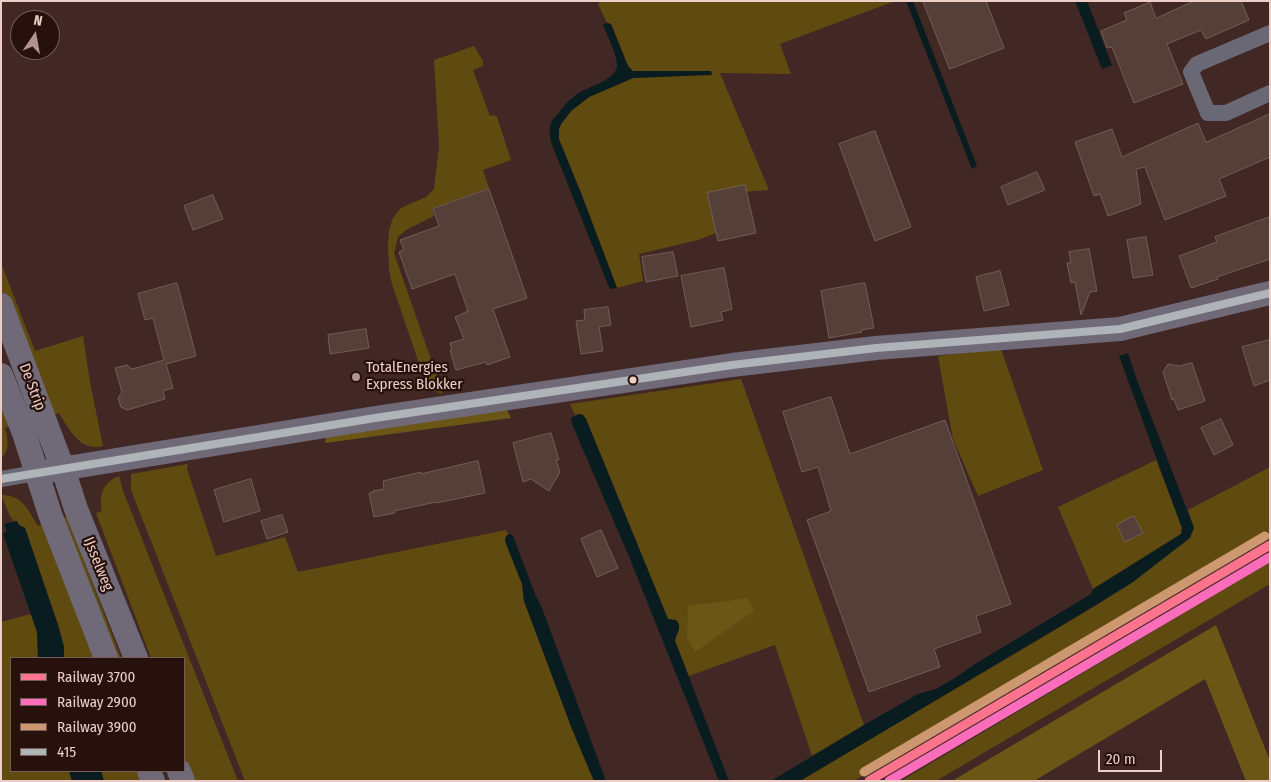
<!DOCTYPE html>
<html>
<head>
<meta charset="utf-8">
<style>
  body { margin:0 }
  #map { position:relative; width:1271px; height:782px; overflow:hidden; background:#412824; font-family:"Fira Sans Condensed",sans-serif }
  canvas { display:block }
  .frame { position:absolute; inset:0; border:2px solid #edcec7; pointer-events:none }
  .legend { position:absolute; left:10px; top:657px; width:175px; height:115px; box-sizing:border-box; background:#26110d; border:1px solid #765d57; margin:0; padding:6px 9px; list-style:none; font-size:15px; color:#edcec7 }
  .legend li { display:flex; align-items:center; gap:10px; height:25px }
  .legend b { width:25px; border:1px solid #765d57 }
  .north { position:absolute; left:10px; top:10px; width:50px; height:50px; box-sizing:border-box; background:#26110d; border:1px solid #765d57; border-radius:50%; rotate:12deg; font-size:14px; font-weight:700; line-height:20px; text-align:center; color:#edcec7 }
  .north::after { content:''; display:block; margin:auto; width:18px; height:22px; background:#b1948e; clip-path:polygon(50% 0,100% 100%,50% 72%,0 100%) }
  .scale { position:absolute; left:1098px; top:750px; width:64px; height:22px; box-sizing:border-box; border:2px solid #edcec7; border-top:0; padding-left:6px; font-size:15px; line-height:18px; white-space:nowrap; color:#edcec7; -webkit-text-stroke:4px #26110d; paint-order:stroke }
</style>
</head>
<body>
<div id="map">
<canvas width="1271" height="782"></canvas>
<div class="frame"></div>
<ul class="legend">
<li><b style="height:6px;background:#fc738d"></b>Railway 3700</li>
<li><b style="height:6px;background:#fb6dba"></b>Railway 2900</li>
<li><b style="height:6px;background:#cd976f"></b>Railway 3900</li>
<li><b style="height:6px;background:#afb4b9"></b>415</li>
</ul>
<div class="north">N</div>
<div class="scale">20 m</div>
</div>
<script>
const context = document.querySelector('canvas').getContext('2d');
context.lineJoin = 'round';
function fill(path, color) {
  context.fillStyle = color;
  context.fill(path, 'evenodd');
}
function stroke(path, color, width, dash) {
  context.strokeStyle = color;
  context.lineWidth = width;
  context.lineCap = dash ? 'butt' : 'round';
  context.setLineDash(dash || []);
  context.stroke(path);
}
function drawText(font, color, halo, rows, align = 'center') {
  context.font = font + ' "Fira Sans Condensed",sans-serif';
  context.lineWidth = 4.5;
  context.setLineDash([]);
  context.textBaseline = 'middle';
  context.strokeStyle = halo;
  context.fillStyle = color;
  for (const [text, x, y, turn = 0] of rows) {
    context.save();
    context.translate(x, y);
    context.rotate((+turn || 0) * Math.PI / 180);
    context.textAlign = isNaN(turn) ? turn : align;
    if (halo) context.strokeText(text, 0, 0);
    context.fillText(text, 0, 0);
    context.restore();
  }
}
fill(new Path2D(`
  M601,1H895L780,44L791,74L720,73L769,190L713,194L716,233L698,240L639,254L643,281L617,288L581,193L558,139L559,129L561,124L571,111L589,97L633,78L712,74L633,71L628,66L611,24L607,23L598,4Z
  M474,46L483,61V66L473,70L490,116L494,115L497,117L511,160L483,170L489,188L432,209L434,216L406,230L398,237L394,253L443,394C436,392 431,390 426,384L392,284L389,269L388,245L389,230L393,218L401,208L426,197L434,189L439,146L434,60Z
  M1,263L35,351L83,336L90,382L103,446C80,452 69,429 59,413L53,415L38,385L1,289Z
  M1001,349L1043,470L978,496L953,439L938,356Z
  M741,379L864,725L812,756L775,645L689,676L675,641L676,636L670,619H668L586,419L583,415L580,414L575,415L570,404Z
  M1,400L11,426L5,428C8,440 10,449 1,459Z
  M1156,460L1182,528L1181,534L1093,589L1058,507Z
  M188,464L187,469L216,556L285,537L298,572L506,530L508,535L506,536L505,541L522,584L524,601L572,729L594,781H245L131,490V474Z
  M1270,467V534L854,781H800L1075,618L1133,582L1194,528L1188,510Z
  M119,476L123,491L238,781H190L184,765V658H151L96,513L102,511C98,495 104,482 119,476Z
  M1,495C23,495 28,510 38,526L44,523L101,658H64V647L59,628L25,528L19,525L17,521H14L10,516Z
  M67,517L121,658H112L58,518Z
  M1270,562V584L936,781H901Z
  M31,614L37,632L38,658H11V771H69L72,781H1V622Z
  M101,771H144L147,781H104Z`), '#5f4b10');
fill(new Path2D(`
  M506,408L511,418L325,443L326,436Z
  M748,598L754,611L695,652L687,638L688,606Z
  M1216,625L1270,761V781H1246L1205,679L1034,781H952Z`), '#6b5615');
fill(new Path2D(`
  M906,1H913L977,166L972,169Z
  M1075,1H1087L1112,65L1102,69Z
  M607,23L611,24L628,66L633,71H711L712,75L633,78L589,97L571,111L561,124L559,129V139L581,193L617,288L611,289L609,287L551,142C550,137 549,132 550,127C551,121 554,118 558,114C563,106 569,100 577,94C587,87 616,80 617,66C618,58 607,34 603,25Z
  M1128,353L1137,380L1194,528L1190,538L1133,582L1096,605L800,781H771L864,725L918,694L936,689L955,678L975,664L1091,594L1093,589L1181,534L1182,528L1119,356Z
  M579,414L583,415L586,419L668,619L676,620C683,627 677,632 675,641L729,781H719L630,559L572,424L571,418Z
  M17,521L19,525L25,528L59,628L64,647V658H38L37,632L3,534L7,531L4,524Z
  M510,534L513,536L535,594L542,608L606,781H594L572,729L524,601L522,584L505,541L506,536Z
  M69,771H101L104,781H72Z`), '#091c20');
const building = new Path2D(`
  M923,1H986L1004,48L950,69Z
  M1194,1H1241L1249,20L1206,39L1201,30L1167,44L1183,84L1134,103L1112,47L1107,48L1101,31L1127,20L1124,13L1150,2L1156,18Z
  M1270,114V157L1219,179L1226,196L1165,220L1145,167L1136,169L1141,204L1108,216L1100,194L1094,196L1075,142L1112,129L1122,157L1198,123L1206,142Z
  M875,131L911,227L875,241L839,144Z
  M1037,172L1045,190L1008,205L1001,187Z
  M745,185L756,233L718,241L707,193Z
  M489,189L527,298L493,309L510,357L487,365L486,362L456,370L450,350H452L450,343L464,339L455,317L468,311L455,274L412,289L399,252L404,250L400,240L439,226L433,209Z
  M213,195L223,219L193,230L184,206Z
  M1270,217V259L1217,277L1218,279L1191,288L1179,256L1217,242L1215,237Z
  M1146,237L1153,275L1133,278L1127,240Z
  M1089,249L1097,291L1090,292L1081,315L1075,282L1071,283L1067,263H1071L1069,252Z
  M673,252L678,276L646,282L642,257Z
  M724,268L732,309L721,312L723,320L691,327L681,276Z
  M1000,271L1009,305L984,311L976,277Z
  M177,283L196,356L166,364L173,388L163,391L165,399L127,410L121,407L118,398L122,392L115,368L127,365L132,369L164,360L153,318L145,320L138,294Z
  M865,283L874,328L861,330L862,332L829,338L821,291Z
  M608,307L611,325L599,327L603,351L581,354L576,321L585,320L584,310Z
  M366,329L369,348L330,354L328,335Z
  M1270,340V380L1254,386L1242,347Z
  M1192,363L1205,401L1178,410L1174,399L1172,400L1163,372L1168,364L1179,366Z
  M831,397L850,454L945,420L1011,604L976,616L981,632L934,649L940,667L869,692L807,520L831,511L818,467L802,472L783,412Z
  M1221,419L1233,445L1214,455L1201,428Z
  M551,433L559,460H556L560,472L549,491L531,479L523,482L513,443Z
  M478,461L485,493L436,503V502L394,511L395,513L374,517L369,493L374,492L373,491L384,489L383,481L421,472V474L429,472Z
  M251,479L260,511L224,522L214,490Z
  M282,515L288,532L267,539L261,521Z
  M1134,516L1143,533L1125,542L1117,525Z
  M601,530L618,568L597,577L581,539Z`);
fill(building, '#544038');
stroke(building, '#725e57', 1);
stroke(new Path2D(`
  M1270,33L1197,64L1191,72L1208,113H1226L1270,93
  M1,479L36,473`), '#6b6876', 16);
stroke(new Path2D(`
  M1,305L63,469L76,509L136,658
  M1,375L24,433L50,514L106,658
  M36,473L375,418L732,365L876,348L1120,329L1270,293
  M149,771L153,781
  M179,771L183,781`), '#6f6978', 24);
stroke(new Path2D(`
  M1,479L375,418L732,365L876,348L1120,329L1270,293`), '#afb4b9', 8);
stroke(new Path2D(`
  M869,781L1270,545`), '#fc738d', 9);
stroke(new Path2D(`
  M889,781L1270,557`), '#fb6dba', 9);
stroke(new Path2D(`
  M864,772L1265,536`), '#cd976f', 9);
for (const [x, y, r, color] of [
  [356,377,5,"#b1948e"],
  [633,380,4.5,"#edcec7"]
]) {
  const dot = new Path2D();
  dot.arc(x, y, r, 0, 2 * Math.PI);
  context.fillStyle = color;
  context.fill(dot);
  stroke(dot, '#26110d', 2);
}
drawText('15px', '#edcec7', '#26110d', [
  ["TotalEnergies",366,368],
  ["Express Blokker",366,385]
], 'left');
drawText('15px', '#edcec7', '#26110d', [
  ["De Strip",32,387,69],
  ["IJsselweg",98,564,68]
]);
</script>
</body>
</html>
